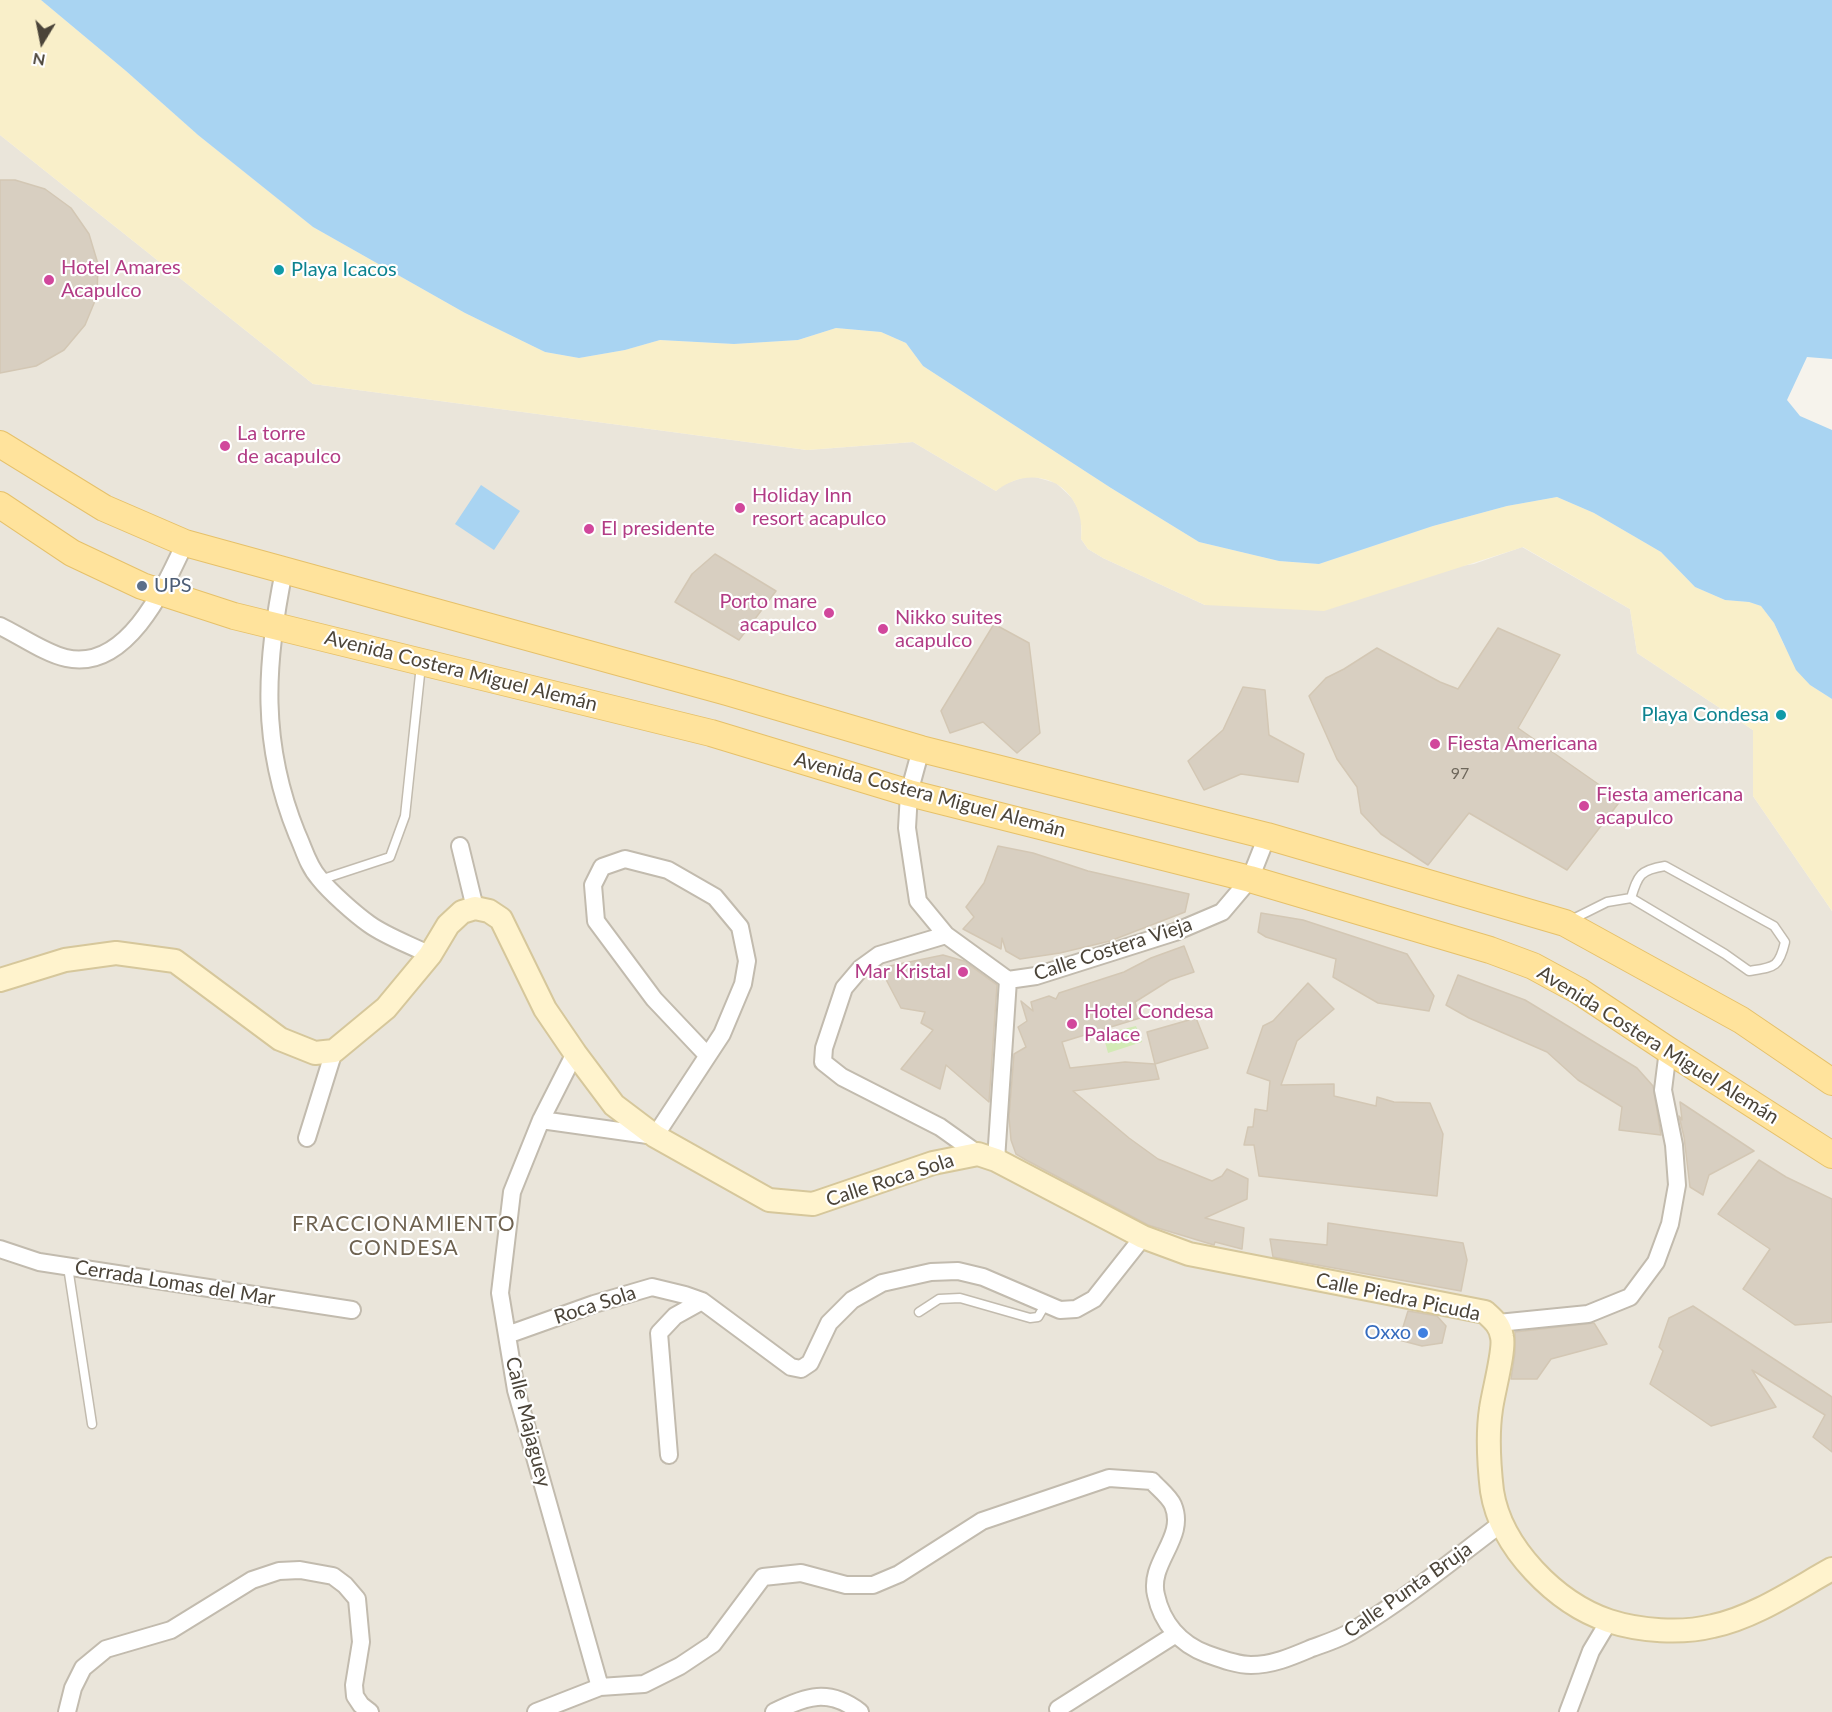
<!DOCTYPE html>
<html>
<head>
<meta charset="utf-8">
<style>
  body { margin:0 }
  #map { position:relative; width:1832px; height:1712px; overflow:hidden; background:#f6f3ec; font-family:Lato,sans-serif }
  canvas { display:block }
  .north { position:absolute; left:12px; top:12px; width:60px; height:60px; -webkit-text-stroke:4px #fff; paint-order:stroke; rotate:190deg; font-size:16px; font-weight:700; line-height:24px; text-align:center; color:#4b4439 }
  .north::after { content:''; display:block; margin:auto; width:21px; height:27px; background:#4b4439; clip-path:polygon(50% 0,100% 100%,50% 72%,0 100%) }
</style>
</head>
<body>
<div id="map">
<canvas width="1832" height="1712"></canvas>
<div class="north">N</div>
</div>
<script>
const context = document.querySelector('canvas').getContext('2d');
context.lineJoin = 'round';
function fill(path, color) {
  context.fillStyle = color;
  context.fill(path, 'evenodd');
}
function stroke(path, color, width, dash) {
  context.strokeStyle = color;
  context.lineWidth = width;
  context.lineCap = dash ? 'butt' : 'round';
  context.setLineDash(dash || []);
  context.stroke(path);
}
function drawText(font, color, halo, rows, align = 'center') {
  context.font = font + ' Lato,sans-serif';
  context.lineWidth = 4.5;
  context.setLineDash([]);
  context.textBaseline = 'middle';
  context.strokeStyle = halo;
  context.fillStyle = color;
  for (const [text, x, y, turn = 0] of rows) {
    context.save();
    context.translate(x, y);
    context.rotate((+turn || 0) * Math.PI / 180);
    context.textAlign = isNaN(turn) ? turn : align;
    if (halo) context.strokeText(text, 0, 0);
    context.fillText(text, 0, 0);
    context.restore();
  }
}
fill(new Path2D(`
  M0,135L313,384L807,450L913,442L996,491L1004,484L1025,477H1035L1056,483L1072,498L1077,507L1081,517V539L1088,549L1103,558L1205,605L1474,564L1522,547L1630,609L1637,653L1753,730V796L1832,911V1712H0Z`), '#eae5da');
fill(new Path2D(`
  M1136,1026L1142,1042L1108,1053L1103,1034Z`), '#d2eab5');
fill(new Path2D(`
  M0,0H41L126,71L198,135L313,227L465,313L545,352L579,358L625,350L660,340L734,344L798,340L836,328L881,332L906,343L923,366L1111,488L1199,542L1279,561L1319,564L1433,526L1507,506L1557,497L1594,513L1661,552L1695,587L1725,600L1749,602L1761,606L1774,623L1784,645L1810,685L1832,699V911L1753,796V730L1637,653L1630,609L1523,547L1324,611L1205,605L1103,558L1088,549L1081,539C1087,487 1036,459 996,491L913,442L807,450L313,384L0,135Z`), '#f9efc9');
fill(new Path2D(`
  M41,0H1832V359L1807,357L1787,400L1800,416L1832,430V699L1810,685L1796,670L1774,623L1761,606L1749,602L1725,600L1695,587L1661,552L1594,513L1557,497L1507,506L1433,526L1319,564L1279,561L1199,542L1111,488L923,366L906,343L881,332L836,328L798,340L734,344L660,340L625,350L579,358L545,352L465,313L313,227L198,135L126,71Z
  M481,485L520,511L494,550L455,524Z`), '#a9d4f2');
const building = new Path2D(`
  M0,180H15L45,189L71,208L89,234L98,264L97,296L85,325L64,350L36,366L0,373Z
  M715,554L776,591L739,640L675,602L692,574Z
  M994,624L1029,643L1040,733L1017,753L983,722L950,733L941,711Z
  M1498,628L1560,655L1518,728L1621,800L1567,870L1469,813L1428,865L1381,834L1361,813L1357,787L1337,759L1309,696L1326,678L1344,669L1377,648L1440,682L1458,689Z
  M1243,687L1265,690L1269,735L1304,754L1298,782L1241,774L1204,790L1188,761L1223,730Z
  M998,846L1033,853L1088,871L1189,894L1185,912L1110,941L1060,953L1020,959L1006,951L1002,938L1001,949L963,929L974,917L966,907L984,883Z
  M1261,913L1303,920L1407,954L1434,996L1429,1011L1378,1003L1333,977L1336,959L1266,937L1258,932Z
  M1184,946L1194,972L1170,980L1135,1002L1140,1018L1062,1042L1070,1068L1125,1062L1155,1064L1159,1079L1073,1091L1129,1138L1158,1159L1212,1181L1222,1176L1227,1169L1248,1179L1247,1199L1205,1218L1244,1228L1242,1249L1215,1242L1214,1245L1148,1225L1026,1160L1016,1154L1011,1140L1009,1117L1014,1054L1026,1047L1018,1027L1027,1021L1021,1001L1033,1011L1031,1002L1049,996L1056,999L1059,993L1124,972L1151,958Z
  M943,955L964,961L997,985L989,1102L946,1065L940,1089L901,1069L933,1030L921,1023L925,1012L901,1008L880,968Z
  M1458,975L1525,1000L1637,1068L1653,1086L1661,1135L1619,1130L1622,1107L1578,1080L1547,1052L1469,1018L1446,1005Z
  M1308,983L1334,1009L1297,1041L1281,1085L1334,1084V1096L1376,1106L1377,1097L1394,1102L1430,1103L1443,1134L1437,1196L1259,1176L1254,1145H1244L1248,1127H1253L1255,1109L1267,1111L1270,1081L1247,1073L1263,1026L1273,1021Z
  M1196,1018L1208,1048L1155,1064L1147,1032Z
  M1680,1102L1754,1151L1709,1175L1703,1195L1690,1187L1684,1137L1679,1116L1682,1120Z
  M1759,1160L1786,1177L1832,1199V1322L1795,1325L1743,1289L1770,1249L1718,1214Z
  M1328,1223L1463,1243L1467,1260L1461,1291L1273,1257L1270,1239L1327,1245Z
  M1693,1306L1832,1397V1452L1813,1437L1825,1415L1752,1370L1776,1407L1711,1426L1650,1384L1663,1351L1659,1347L1669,1318Z
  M1408,1311L1437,1316L1446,1326L1442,1343L1422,1346L1399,1340Z
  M1594,1323L1607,1344L1551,1359L1537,1379H1511L1515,1353V1332Z`);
fill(building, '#d8cfc1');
stroke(building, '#d3c7b4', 1.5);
const lane = new Path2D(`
  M320,880L390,857L405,816L421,665
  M1569,921L1607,902L1631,898L1725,954L1749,971C1774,967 1779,968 1785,942L1774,926L1665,866C1640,870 1638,875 1631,898
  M68,1267L92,1424
  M919,1312L939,1299L960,1298L1030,1318L1038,1317L1045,1305`);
const street = new Path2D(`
  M284,571C265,664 260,743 297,834C304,849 308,866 319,878C330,892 355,914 369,924C387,937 411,945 430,955
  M0,626C19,635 46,654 66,658C127,672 165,586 185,543
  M921,749L909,793L907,828L918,901L946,935L1008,980L1036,976L1175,932L1222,912L1250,879L1267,836
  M460,846L475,908
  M946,935L879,955L861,968L844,988L824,1048L823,1062L842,1077L940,1127L978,1154
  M575,1053L541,1120L512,1192L500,1293L516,1390L600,1687
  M541,1120L655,1136L722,1034L743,984L747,961L740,927L715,897L668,870L625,859L602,867L593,885L596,921L654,999L707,1055
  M307,1138L334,1051
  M996,1160L1008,980
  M0,1249L39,1262L352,1310
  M1498,1323L1588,1314L1630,1297L1656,1262L1670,1224L1677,1185L1674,1145L1663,1090L1668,1050
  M507,1335L594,1304L652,1287L685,1295L702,1301L791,1367L801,1369L810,1363L829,1323L852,1300L882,1283L931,1272L958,1271L983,1277L1060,1310L1076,1309L1094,1299L1143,1237
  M669,1455L659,1333L675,1316L702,1301
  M1058,1709L1176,1634
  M67,1712L73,1688L83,1668L106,1649L171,1630L252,1580L279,1571L300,1570L333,1576L345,1585L357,1599L361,1642L354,1685L355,1696L361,1705L370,1712
  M536,1712L600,1687L644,1684L680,1666L713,1644L763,1577L801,1573L846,1585H873L899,1574L982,1521L1109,1478L1152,1481C1158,1488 1169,1496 1173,1505C1187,1538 1148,1562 1156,1595C1162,1623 1180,1644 1207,1654C1221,1659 1237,1665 1251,1665C1273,1665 1293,1656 1312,1648C1326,1643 1342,1638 1354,1630C1406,1599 1454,1559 1502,1523
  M774,1712C806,1696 829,1688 860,1712
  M1568,1712L1591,1651L1609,1621`);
const secondary = new Path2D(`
  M0,980L65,960L116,953L175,961L280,1039L315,1053L334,1051L386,1008L430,955L448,925L462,912L475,908L489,911L501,919L545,1009L575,1053L614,1105L655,1136L769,1200L813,1204L933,1163L978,1154L996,1160L1143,1237L1189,1254L1485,1312C1494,1320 1500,1325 1502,1337C1505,1350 1493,1393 1491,1409C1487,1435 1489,1465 1492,1491C1501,1548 1556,1603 1609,1621C1640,1631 1681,1634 1713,1626C1755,1617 1794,1590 1832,1569`);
const primary = new Path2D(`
  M0,444L104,508L185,543L727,692L921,749L1267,836L1565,923L1741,1020L1832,1082
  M0,505L72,553L142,586L234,616L711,733L909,793L1250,879L1490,950L1533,966L1579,991L1668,1050L1832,1155`);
stroke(lane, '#c2bbae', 11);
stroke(street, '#c2bbae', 20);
stroke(secondary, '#d6c79b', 26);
stroke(primary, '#e6c16a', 28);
stroke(lane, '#fff', 8);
stroke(street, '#fff', 16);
stroke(secondary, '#fff3cd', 22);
stroke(primary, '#ffe39c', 26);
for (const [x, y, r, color] of [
  [279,270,6,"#0f9aa8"],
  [49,280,6,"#d1479c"],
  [225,446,6,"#d1479c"],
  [740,508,6,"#d1479c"],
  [589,529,6,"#d1479c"],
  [142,586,6,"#5c6f8a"],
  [829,613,6,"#d1479c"],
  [883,629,6,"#d1479c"],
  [1781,715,6,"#0f9aa8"],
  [1435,744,6,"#d1479c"],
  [1584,806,6,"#d1479c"],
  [963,972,6,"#d1479c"],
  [1072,1024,6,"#d1479c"],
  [1423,1333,6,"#3f7fe0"]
]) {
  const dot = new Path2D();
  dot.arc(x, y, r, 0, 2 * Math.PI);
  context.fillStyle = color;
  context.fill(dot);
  stroke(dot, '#fff', 2);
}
drawText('16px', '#6e675b', null, [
  ["97",1460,774]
]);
drawText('20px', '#b23c85', '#fff', [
  ["Hotel Amares",61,268],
  ["Acapulco",61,291],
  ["La torre",237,434],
  ["de acapulco",237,457],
  ["Holiday Inn",752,496],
  ["resort acapulco",752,519],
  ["El presidente",601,529],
  ["Porto mare",817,602,"right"],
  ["acapulco",817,625,"right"],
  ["Nikko suites",895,618],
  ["acapulco",895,641],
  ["Fiesta Americana",1447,744],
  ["Fiesta americana",1596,795],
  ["acapulco",1596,818],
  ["Mar Kristal",951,972,"right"],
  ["Hotel Condesa",1084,1012],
  ["Palace",1084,1035]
], 'left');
drawText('20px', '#0d838f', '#fff', [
  ["Playa Icacos",291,270],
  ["Playa Condesa",1769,715,"right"]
], 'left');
drawText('20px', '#4e5e75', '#fff', [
  ["UPS",154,586]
], 'left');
drawText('20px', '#4b4439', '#fff', [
  ["Avenida Costera Miguel Alemán",461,671,14],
  ["Avenida Costera Miguel Alemán",930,795,15],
  ["Calle Costera Vieja",1113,949,-18],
  ["Avenida Costera Miguel Alemán",1658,1045,32],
  ["Calle Roca Sola",890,1180,-18],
  ["Cerrada Lomas del Mar",175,1283,9],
  ["Calle Piedra Picuda",1398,1297,12],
  ["Roca Sola",595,1305,-18],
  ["Calle Majaguey",528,1422,76],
  ["Calle Punta Bruja",1408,1590,-35]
]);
drawText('20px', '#366cbe', '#fff', [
  ["Oxxo",1411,1333]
], 'right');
context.letterSpacing = '1.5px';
drawText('21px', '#6e6250', '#fff', [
  ["FRACCIONAMIENTO",404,1224],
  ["CONDESA",404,1248]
]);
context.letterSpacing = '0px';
</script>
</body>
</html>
